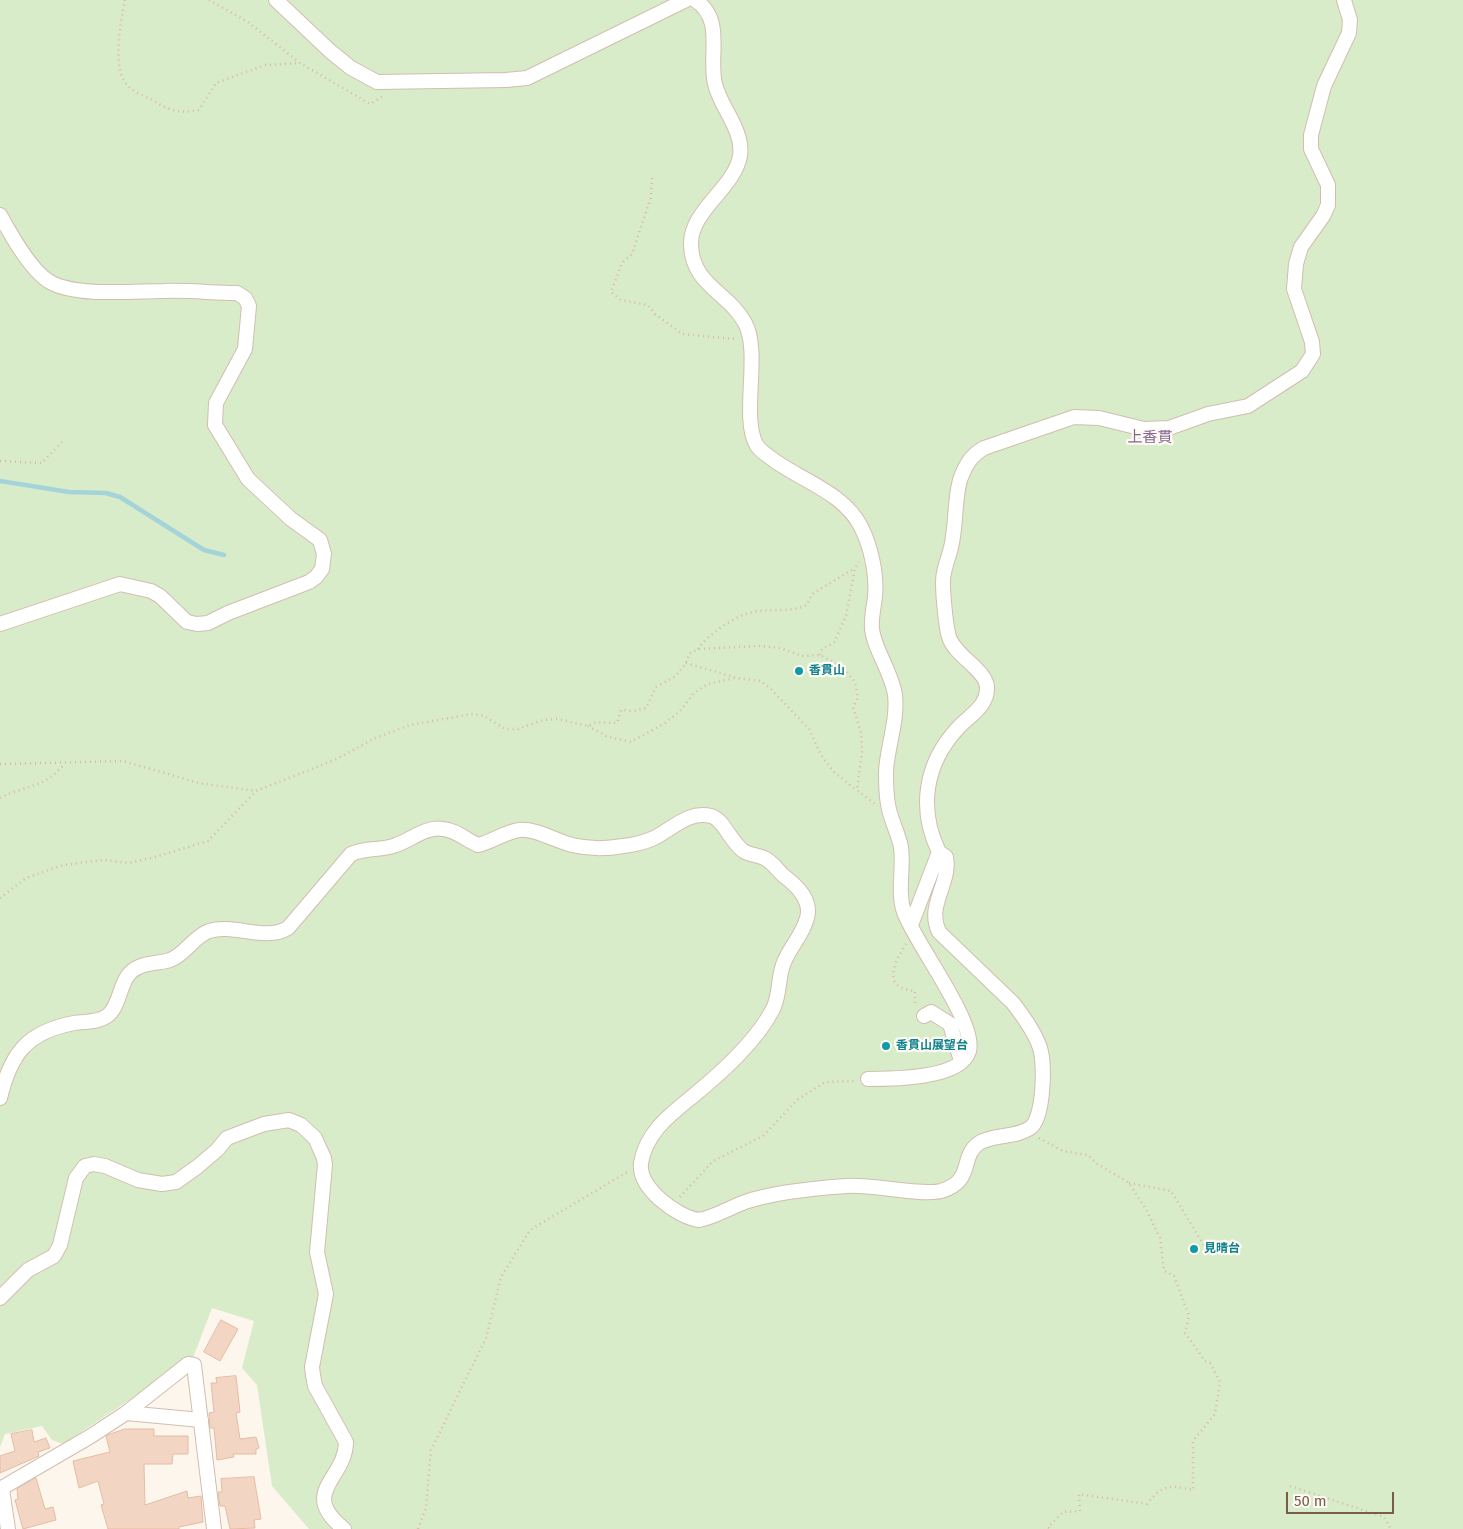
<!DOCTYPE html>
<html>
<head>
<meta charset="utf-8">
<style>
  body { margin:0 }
  #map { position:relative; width:1463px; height:1529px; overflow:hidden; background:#fdf6ec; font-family:"Fira Sans",sans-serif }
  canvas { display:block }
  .scale { position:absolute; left:1286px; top:1492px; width:108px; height:22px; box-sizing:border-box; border:2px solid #7a5c4d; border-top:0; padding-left:6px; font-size:15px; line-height:18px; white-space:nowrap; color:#7a5c4d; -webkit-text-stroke:4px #fffaf3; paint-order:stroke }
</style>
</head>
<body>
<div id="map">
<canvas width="1463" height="1529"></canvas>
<div class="scale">50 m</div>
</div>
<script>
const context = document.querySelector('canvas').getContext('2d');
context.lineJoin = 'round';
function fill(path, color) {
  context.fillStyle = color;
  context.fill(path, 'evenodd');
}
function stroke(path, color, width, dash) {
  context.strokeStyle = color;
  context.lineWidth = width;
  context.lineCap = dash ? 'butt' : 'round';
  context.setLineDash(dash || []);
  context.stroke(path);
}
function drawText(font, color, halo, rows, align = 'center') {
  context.font = font + ' "Fira Sans","Noto Sans JP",sans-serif';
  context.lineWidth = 4.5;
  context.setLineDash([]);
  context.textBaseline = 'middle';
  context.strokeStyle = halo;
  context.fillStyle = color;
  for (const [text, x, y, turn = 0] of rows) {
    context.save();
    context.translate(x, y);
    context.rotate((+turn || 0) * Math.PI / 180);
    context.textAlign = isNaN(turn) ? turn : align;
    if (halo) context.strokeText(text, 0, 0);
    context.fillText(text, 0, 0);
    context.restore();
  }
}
fill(new Path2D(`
  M0,0H1463V1529H309L272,1486L257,1385L242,1368L254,1321L212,1308L193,1358L63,1444L52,1440L42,1426L5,1434L0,1447Z`), '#d8ecc9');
stroke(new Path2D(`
  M0,481L69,492L106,493L120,497L204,550L224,555`), '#a5d3da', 4.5);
const building = new Path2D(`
  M221,1320L238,1329L220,1361L204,1352Z
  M236,1376L240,1412L236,1413L240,1439L256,1437L259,1448L256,1449V1454H233L234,1457L217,1460L214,1428H210L209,1413L214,1412L211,1383H217L216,1378Z
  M125,1429H154V1436H188V1454H173L172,1464H144L145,1505L187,1491L188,1498L201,1496L203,1522L179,1527V1529H108L101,1505L104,1504L98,1481L79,1488L73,1461L110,1452L106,1436Z
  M32,1430L34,1442L46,1438L50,1448L38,1452L39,1456L0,1473V1456L15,1451L11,1434Z
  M254,1477L261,1519L254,1520L255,1528L230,1529L225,1506H220L218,1492H222L221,1479Z
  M36,1478L45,1509L53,1507L56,1520L23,1529L15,1500L18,1499L17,1489Z`);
fill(building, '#f3d5c3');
stroke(building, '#e6bba3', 1);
const minor = new Path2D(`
  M276,0L330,51L351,68L377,82L506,80L527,78L686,0
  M695,0C725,19 708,56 715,84C720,107 744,130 740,156C734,189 690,210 691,245C692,285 729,293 745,323C761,352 741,416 756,444C760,452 769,456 775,461C803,481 845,494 861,527C871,546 877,575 875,596C874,607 871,618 872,628C873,647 892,673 895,695C898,721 887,747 886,772C886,782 886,794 888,804C890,819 898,832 901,847C904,868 897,892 904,912C915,943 977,1023 969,1051C961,1079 891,1079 868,1079
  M0,215C11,235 31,271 50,282C76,297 135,291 164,291C189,290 213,293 237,293L245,298L249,306L245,349L216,403L215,425L248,479L291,519L320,540L324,554L322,569L316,577L309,582L228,613L208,623L197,624L187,622L160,596L151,591L120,584L0,624
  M939,852C918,809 925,764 957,729C968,716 988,707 987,687C986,670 955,656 949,637C946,627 941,583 944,573C946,561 952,550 953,536C956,518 955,498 960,480C965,466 971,455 984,448L1074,417L1099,418L1144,429L1169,428L1208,414L1248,406L1302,371L1313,354L1312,342L1294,289L1296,264L1301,247L1323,216L1328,205V185L1311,149V135L1324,86L1349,33L1350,20L1344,0
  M924,1016L931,1012L950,1024L961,1061
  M0,1098C11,1053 27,1032 74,1023C85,1021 97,1023 107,1016C120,1007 119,984 130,973C140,962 158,964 170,960C186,954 193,937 209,931C234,923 265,942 288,928L351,854C368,847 380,851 396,845C411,840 426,826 443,829C456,830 466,840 478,845C492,842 505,832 519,830C535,828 556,841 572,845C589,849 606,849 623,846C633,845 645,842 654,838C671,830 689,810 711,816C724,819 731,844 745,852C751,855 758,855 764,858C773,862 777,870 784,876C797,886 812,900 807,918C803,934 791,946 785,960C777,976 781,993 773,1009C756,1042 721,1073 693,1096C671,1114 646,1132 641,1163C638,1188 677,1217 699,1220C715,1217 729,1208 745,1202C771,1193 818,1188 846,1186C872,1184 921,1196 941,1191C975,1181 959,1157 979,1143C994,1134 1015,1138 1030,1128C1044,1119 1045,1064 1040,1048C1035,1032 1023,1016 1013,1003L939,932C926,905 951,884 946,857L939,852L911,925
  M0,1298L28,1270L54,1256L60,1245L76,1178L85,1166L94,1164L105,1166L138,1180L162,1184L176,1182L197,1167L217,1150L227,1138L264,1124L289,1120L301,1125L315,1138L324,1158L325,1165L317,1252L326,1294L312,1367L313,1375L315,1386L346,1442C346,1479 298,1492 344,1529
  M126,1413L188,1364L194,1365L214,1529
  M0,1489L91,1436L126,1413L201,1420
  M2,1489L8,1529`);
stroke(minor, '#d1beb0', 16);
stroke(new Path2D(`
  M125,0C121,21 111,70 128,86C134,92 144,96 152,100C168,110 180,114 199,110L216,83L265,65L300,63
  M209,0L248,22L300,63L370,104L383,96
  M652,178L651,197L632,254L622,263L611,292L621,300L648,305L655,314L682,334L736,339
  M0,461L42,463L62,442
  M698,649C707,635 736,615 753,612C771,608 790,613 807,605L812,594L855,568
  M820,655L822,649L835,642L837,636L846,616L855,568L859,562
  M686,663L737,678L760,681L769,687L809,729L821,755L834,772L856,790
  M588,726L606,736L631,742L665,723L680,711L694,693L708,684L735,678
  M0,764L123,761L199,783L256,791L337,759L373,739L410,725L472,714L484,716L505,729H518L543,720L558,719L588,726L596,722L617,723L621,710L634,711L646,708L656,687L676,676L686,663L689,654L698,649L761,646L780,648L802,656L820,655L843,667L855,682L858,698L853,707L861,733L862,752L857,790L875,804
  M0,798C28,784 44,789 65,763
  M0,898L26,878L63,865L104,860L129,863L155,857L208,841L256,791
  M906,944C900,953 887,974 897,985C901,989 910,990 915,991V1004
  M1039,1138L1063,1151L1088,1155L1096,1163L1129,1183L1147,1211L1160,1238L1164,1271L1174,1276L1189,1316L1185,1333L1205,1361L1210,1363L1220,1382L1215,1414L1193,1441V1490C1169,1485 1163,1484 1147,1504L1079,1494L1080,1511L1063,1512L1048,1527L1050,1529
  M1129,1183L1171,1191L1205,1247
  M680,1197L713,1161L763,1136L797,1100L825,1082L854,1081
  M1290,1486L1384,1517L1391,1529
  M418,1529L426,1508L431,1450L486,1338L501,1277L530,1230L629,1171`), '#d9b8a5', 2.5, [1, 4]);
stroke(minor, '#fff', 14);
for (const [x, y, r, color] of [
  [799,671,5,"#0f9aa8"],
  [886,1046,5,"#0f9aa8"],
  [1194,1249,5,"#0f9aa8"]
]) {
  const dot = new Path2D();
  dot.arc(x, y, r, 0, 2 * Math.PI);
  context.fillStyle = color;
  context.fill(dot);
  stroke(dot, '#fffaf3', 2);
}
drawText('bold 12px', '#0d838f', '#fffaf3', [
  ["香貫山",809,671],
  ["香貫山展望台",896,1046],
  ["見晴台",1204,1249]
], 'left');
drawText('15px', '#846695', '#fffaf3', [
  ["上香貫",1150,438]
]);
</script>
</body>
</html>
